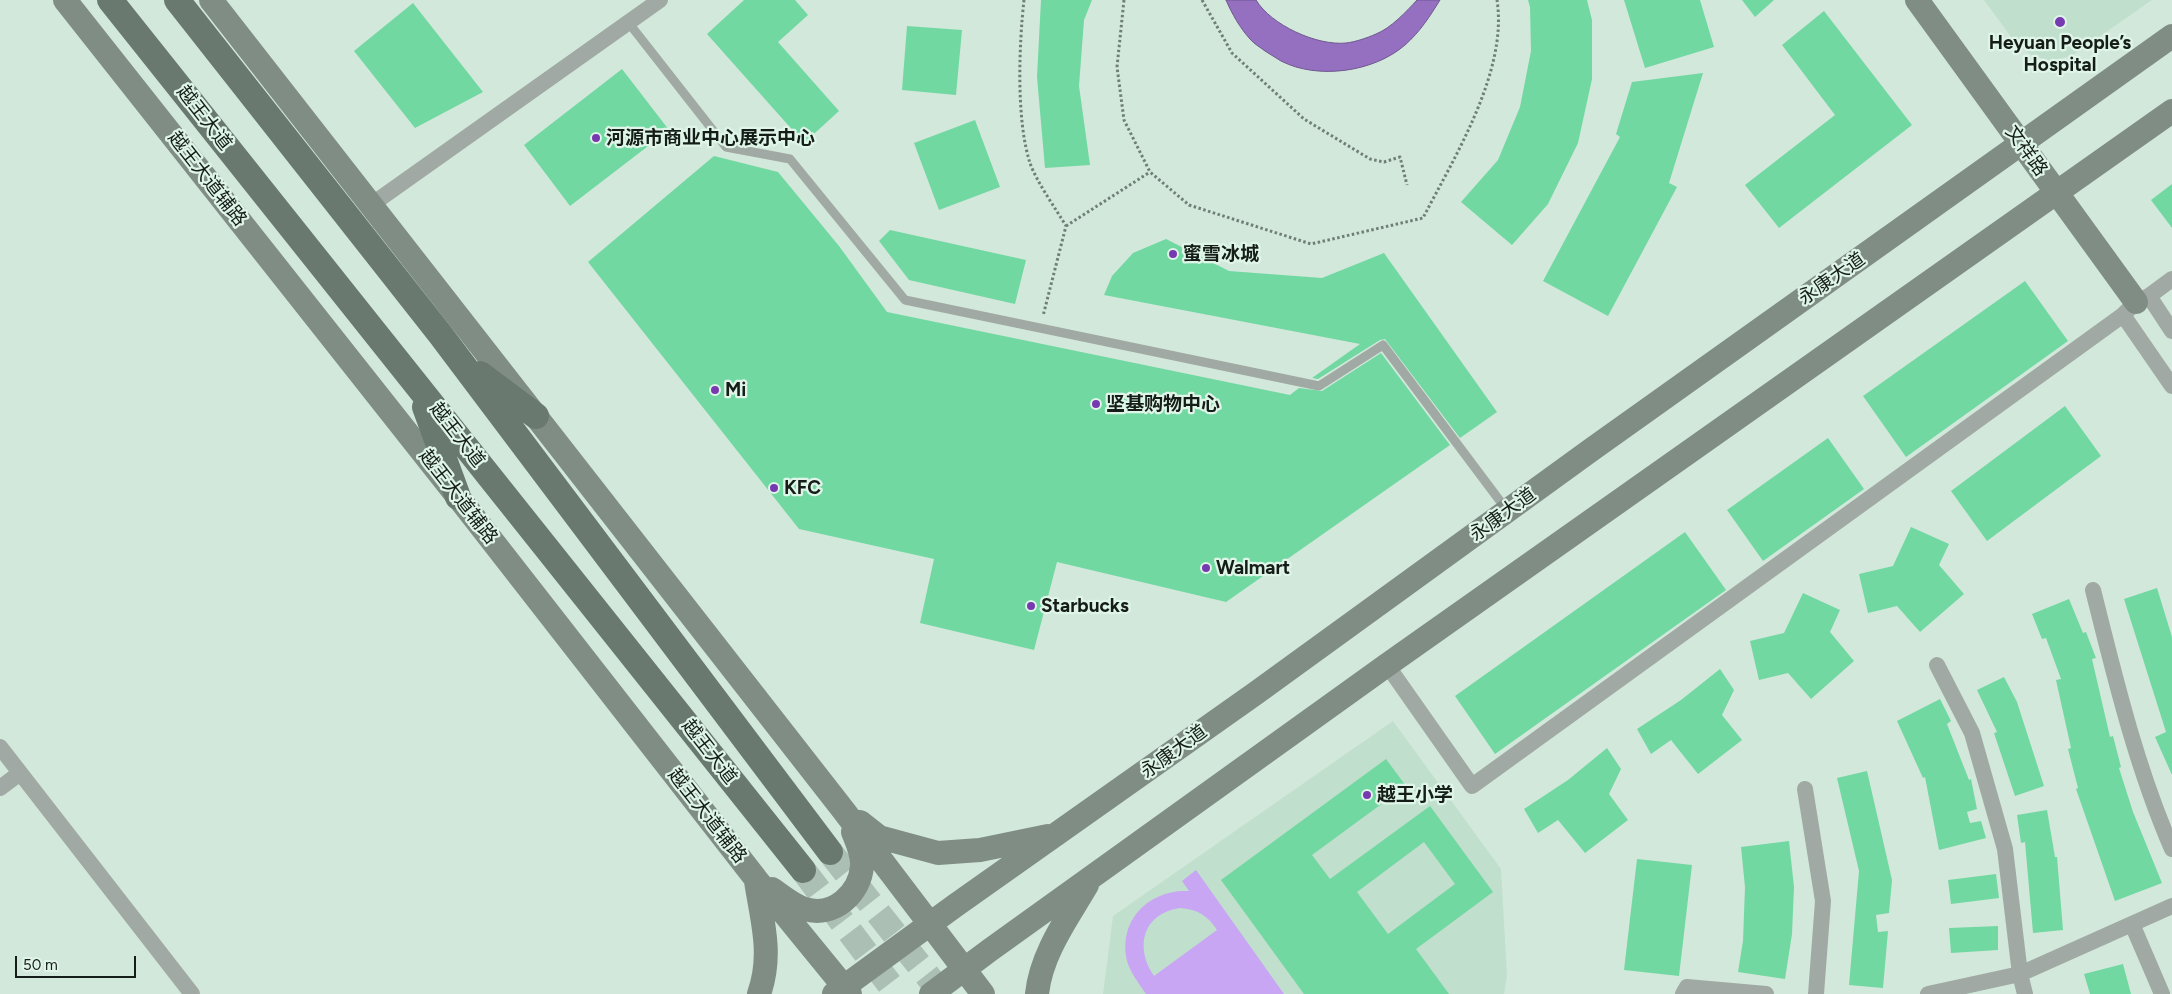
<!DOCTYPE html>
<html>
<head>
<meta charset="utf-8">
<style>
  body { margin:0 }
  #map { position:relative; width:2172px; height:994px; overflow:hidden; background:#d2e8db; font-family:Figtree,sans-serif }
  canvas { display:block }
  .scale { position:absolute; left:15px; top:956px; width:121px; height:22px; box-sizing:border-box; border:2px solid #151d18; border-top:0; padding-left:6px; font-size:15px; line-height:18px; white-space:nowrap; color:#151d18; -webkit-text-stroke:4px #dff5e8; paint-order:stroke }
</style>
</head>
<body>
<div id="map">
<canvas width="2172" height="994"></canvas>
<div class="scale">50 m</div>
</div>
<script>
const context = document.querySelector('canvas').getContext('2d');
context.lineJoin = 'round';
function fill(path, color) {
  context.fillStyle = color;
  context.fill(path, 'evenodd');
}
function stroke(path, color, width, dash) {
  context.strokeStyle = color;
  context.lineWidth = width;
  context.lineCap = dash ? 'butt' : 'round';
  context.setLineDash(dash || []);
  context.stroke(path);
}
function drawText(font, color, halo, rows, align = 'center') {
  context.font = font + ' Figtree,"Noto Sans SC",sans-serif';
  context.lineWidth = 4.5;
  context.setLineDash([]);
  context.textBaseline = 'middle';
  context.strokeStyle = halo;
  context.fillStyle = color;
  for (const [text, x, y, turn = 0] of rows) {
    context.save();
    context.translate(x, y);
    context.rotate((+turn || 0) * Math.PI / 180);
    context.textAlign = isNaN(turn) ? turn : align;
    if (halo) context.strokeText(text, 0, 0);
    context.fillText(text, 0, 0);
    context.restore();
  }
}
fill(new Path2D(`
  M1984,0H2152L2073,55L2052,61L2033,56L2017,45Z
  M1393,721L1501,869L1507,976L1504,994H1103L1113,916Z`), '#c1dfcd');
fill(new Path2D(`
  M1196,870L1284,994H1146C1140,985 1132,975 1128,964C1116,922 1148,889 1189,891L1182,881ZM1180,908C1198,909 1208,916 1217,930L1154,976C1134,947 1143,913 1180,908Z`), '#c8a6f4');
const water = new Path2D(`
  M1226,0H1256C1271,25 1317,46 1346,43C1355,42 1367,38 1376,34C1391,28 1406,12 1417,0H1440C1430,16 1420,32 1405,45C1374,72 1318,80 1281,61C1276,58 1270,54 1265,51C1260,47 1254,44 1250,39C1240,28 1232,14 1226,0Z`);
fill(water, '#9570c1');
stroke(water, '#6f578e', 1);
fill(new Path2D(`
  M744,0H795L808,15L778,42L839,111L804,143L707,34Z
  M1041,0H1092L1084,20L1079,86L1090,165L1045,168L1037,77Z
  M1528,0H1587L1592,20V79L1578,143L1548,204L1512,245L1461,202L1498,160L1520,107L1531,51L1530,7Z
  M1624,0H1700L1714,47L1645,68Z
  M1742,0H1774L1755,17Z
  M413,3L483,92L415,128L354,51Z
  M1824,11L1912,125L1779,228L1745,185L1835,115L1782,45Z
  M907,26L962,30L956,95L902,90Z
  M622,69L669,130L570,206L524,145Z
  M1703,73L1669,183L1677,187L1608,316L1543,281L1620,137L1616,134L1632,82Z
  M975,120L1000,187L939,210L914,143Z
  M714,156L778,172L839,246L887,312L1290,395L1299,388L1322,391L1381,353L1450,445L1226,602L1057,562L1034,650L920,623L934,559L799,529L588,262Z
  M2172,184V228L2151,200Z
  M890,230L1026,260L1015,304L909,280L879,241Z
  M1166,239L1229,271L1322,278L1384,253L1497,412L1460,438L1385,339L1380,340L1318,379L1312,378L1360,344L1104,295L1112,276L1133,253Z
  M2025,281L2068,341L1906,457L1863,396Z
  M2065,406L2101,456L1987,541L1951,491Z
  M1828,438L1864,489L1763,561L1727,510Z
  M1911,527L1949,544L1939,565L1964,594L1920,632L1897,606L1868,613L1859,574L1893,566Z
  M1685,532L1726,590L1495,754L1455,696Z
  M2157,588L2172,637V775L2155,737L2166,732L2124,599Z
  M1803,593L1840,610L1830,632L1854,661L1811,699L1788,673L1759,680L1750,641L1784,633Z
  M2069,599L2083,633L2086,632L2096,658L2092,659L2110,737L2113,736L2121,767L2119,768L2133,812L2162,883L2115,901L2076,789L2078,788L2068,749L2071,748L2056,680L2061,679L2046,638L2042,639L2032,614Z
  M1720,669L1734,690L1722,715L1742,740L1698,774L1671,740L1651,754L1637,729L1681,700Z
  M2004,677L2017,702L2044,786L2015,796L1994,733L1997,732L1977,690Z
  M1940,699L1951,721L1947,724L1969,780L1971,779L1977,809L1967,812L1970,823L1981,821L1986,838L1939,850L1925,777L1923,778L1897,721Z
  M1607,748L1621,769L1609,794L1628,820L1585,853L1558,820L1538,833L1524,809L1568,780Z
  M1386,759L1406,786L1312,855L1330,879L1430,806L1493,892L1416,949L1449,994H1304L1221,880ZM1424,842L1455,884L1388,934L1357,892Z
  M1867,771L1892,880L1889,913L1876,915L1878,932L1888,931L1883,988L1849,985L1859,871L1837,778Z
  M2047,810L2055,857H2057L2063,930L2033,933L2025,842L2021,843L2017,815Z
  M1789,841L1794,887L1792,934L1785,979L1738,972L1743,941L1745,887L1741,847Z
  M1637,859L1692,865L1679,976L1624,970Z
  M1996,874L1999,898L1951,904L1948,880Z
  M1998,926V950L1951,953L1949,928Z
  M2123,964L2131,994H2090L2084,974Z`), '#71d8a2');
stroke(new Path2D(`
  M830,852L942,994
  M803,870L897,994`), '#acbfb4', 26, [26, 13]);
stroke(new Path2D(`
  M1024,0C1019,45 1016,120 1030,163C1036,181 1056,209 1066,226L1043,316
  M1124,0L1117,67L1124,120L1150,172L1189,205L1311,244L1423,218C1455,156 1508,71 1497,0
  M1202,0L1232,53L1304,119L1370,159L1384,162L1400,157L1407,185
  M1066,226L1150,172`), '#707f76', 3, [2.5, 2.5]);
stroke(new Path2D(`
  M628,22L726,147L790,159L905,300L1319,386L1383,345L1506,509`), '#a0a9a3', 9);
stroke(new Path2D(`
  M371,205L660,0
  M2149,296L2172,279
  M2172,331L2149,296L2136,302L2123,315L2172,386
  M2093,590C2115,678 2136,766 2172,849
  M1387,665L1472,786L2123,315
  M1937,665L1972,733L2005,849L2020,974L2025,994
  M0,747L192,994
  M0,788L20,773
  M1805,789L1823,901L1816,994
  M2132,924L2162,994
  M1683,994L1687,987L1766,994
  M1928,994L2020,974L2172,906`), '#a0a9a3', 16);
stroke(new Path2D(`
  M65,0L458,497L756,879L850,994
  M211,0L844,811L983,994
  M1917,0L2136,302
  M860,822L879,837L938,853L980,850L1048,836
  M756,881C762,921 773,954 759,994
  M772,889C782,896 794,906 805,909C834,918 860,893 862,866C863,855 857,842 853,832
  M834,994L956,905L1256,693L1591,450L2172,36
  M931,994L990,950L1387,665L2172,111
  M1037,994C1041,954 1067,919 1087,885`), '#808d85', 24);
stroke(new Path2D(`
  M110,0L803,870
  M177,0L440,334L830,852
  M480,374L536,416
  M425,407L458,497`), '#69796f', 26);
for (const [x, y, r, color] of [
  [2060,22,6,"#7639af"],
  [596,138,5,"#7639af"],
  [1173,254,5,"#7639af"],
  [715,390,5,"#7639af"],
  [1096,404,5,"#7639af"],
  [774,488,5,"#7639af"],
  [1206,568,5,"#7639af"],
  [1031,606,5,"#7639af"],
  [1367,795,5,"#7639af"]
]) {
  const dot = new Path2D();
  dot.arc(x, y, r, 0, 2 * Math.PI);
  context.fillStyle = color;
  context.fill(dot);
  stroke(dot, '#dff5e8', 2);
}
drawText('bold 19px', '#151d18', '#dff5e8', [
  ["Heyuan People’s",2060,43,"center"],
  ["Hospital",2060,65,"center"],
  ["河源市商业中心展示中心",606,138],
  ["蜜雪冰城",1183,254],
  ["Mi",725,390],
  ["坚基购物中心",1106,404],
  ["KFC",784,488],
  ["Walmart",1216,568],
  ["Starbucks",1041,606],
  ["越王小学",1377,795]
], 'left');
drawText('19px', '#151d18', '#dff5e8', [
  ["越王大道",204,118,52],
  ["文祥路",2026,151,54],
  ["越王大道辅路",207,179,52],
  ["永康大道",1832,279,-35],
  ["越王大道",457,435,52],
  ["越王大道辅路",458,497,52],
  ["永康大道",1503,515,-36],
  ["越王大道",709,752,52],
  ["永康大道",1174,752,-36],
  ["越王大道辅路",707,816,52]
]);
</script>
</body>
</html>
